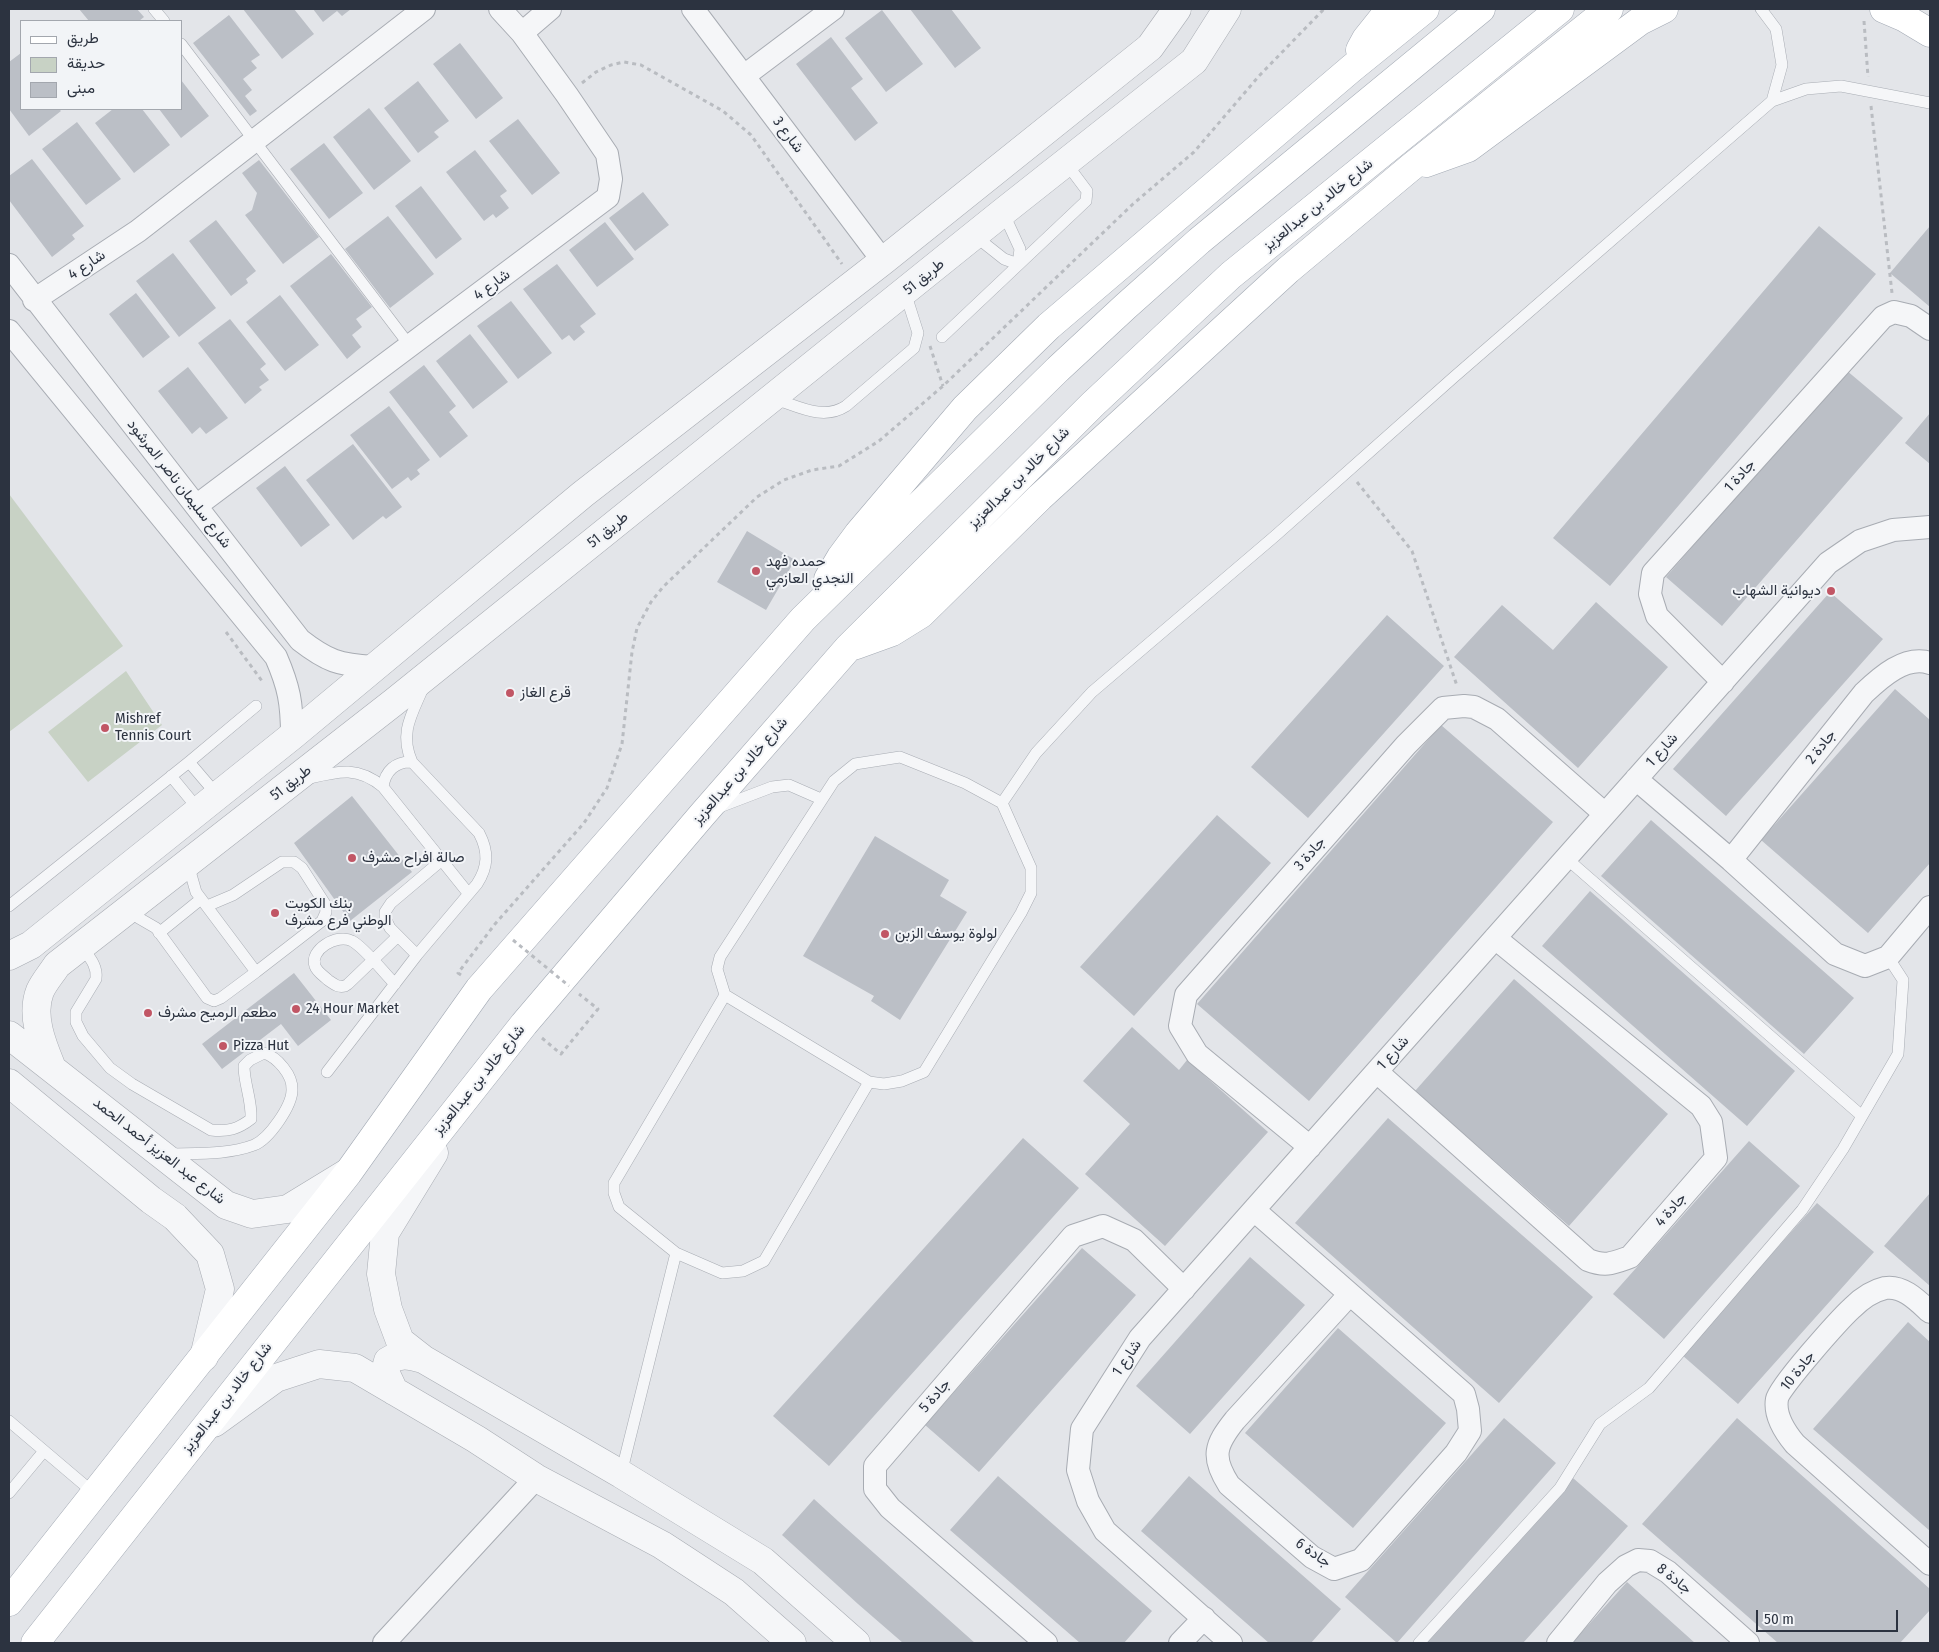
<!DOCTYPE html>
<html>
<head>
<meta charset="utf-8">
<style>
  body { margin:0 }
  #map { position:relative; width:1939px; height:1652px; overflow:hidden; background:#e3e5e9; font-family:"Fira Sans Condensed",Vazirmatn,sans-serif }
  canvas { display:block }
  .frame { position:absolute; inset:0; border:10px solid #2c3340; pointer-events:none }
  .legend { position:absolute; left:20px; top:20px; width:162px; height:90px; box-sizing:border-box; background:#f2f4f7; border:1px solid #a3a7ae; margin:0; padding:6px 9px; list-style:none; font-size:15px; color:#2c3340 }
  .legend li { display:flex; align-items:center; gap:10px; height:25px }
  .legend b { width:25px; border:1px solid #a3a7ae }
  .scale { position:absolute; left:1756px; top:1610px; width:142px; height:22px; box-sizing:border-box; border:2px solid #2c3340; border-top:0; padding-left:6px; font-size:15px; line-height:18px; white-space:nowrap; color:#2c3340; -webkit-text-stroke:4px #f2f4f7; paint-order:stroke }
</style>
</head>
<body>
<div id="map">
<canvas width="1939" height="1652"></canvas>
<div class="frame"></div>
<ul class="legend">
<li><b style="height:6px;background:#fff"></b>طريق</li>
<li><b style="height:14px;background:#c8d2c5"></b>حديقة</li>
<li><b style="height:14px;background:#bbbfc6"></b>مبنى</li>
</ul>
<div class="scale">50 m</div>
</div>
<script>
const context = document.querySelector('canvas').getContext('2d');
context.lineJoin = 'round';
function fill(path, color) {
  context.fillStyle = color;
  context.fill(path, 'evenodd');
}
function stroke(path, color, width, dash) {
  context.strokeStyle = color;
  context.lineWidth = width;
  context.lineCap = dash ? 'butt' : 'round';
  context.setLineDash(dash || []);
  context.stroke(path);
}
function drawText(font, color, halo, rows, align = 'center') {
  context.font = font + ' "Fira Sans Condensed",Vazirmatn,sans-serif';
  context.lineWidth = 4;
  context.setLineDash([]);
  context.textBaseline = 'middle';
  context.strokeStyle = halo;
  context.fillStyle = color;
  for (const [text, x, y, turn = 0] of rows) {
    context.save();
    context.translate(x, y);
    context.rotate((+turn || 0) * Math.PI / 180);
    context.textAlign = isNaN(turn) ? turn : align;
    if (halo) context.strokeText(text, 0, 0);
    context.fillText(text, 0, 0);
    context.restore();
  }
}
fill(new Path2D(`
  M9,494L123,646L9,732Z
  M126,671L162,725L88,782L48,732Z`), '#c8d2c5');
fill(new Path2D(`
  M79,9H137L144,17L139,21H89Z
  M243,9H294L314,34L282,59Z
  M313,9H351L342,16L337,11L323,22Z
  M910,9H951L981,48L955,68Z
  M882,10L923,64L886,92L845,38Z
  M229,15L260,55L251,61L257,68L243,79L252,90L245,96L257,111L250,116L193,43Z
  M831,37L863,79L851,88L878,123L855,141L796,64Z
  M460,43L503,98L476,119L433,64Z
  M21,53V109H59L61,111L29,136L9,109V62Z
  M181,80L209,116L181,138L159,109H181Z
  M418,81L449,121L434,132L439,137L418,153L384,108Z
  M369,108L411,161L374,190L333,137Z
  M113,109H142L170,145L134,173L95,123Z
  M518,119L560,173L532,195L489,141Z
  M77,122L121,179L86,205L42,149Z
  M324,143L363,193L329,219L290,169Z
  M475,150L507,191L500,196L509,208L496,218L493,214L484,221L446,172Z
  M32,159L84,226L72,235L75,239L52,257L9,200V176Z
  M259,160L319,237L283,264L245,215L252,210L257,193L242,173Z
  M421,186L462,239L436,259L395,206Z
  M643,192L669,225L635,251L609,218Z
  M388,216L434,274L390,308L345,249Z
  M216,220L256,271L246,279L248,283L231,296L189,241Z
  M605,222L634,259L597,287L569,250Z
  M1819,226L1876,274L1610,586L1553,538Z
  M1930,226V307L1890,273Z
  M173,253L216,308L179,337L136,281Z
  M331,254L372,307L356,319L362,327L352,335L361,347L347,359L290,286Z
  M557,264L596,314L580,326L585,332L574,341L569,335L562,340L523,289Z
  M136,293L170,337L143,358L109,314Z
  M280,295L319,345L285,371L246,322Z
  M511,301L552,353L518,379L477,326Z
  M230,319L266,364L260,369L269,380L259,387L262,390L245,404L198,343Z
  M470,334L508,382L473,409L436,361Z
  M424,365L456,406L449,412L468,436L440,458L389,392Z
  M188,367L228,418L206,434L200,427L192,434L158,391Z
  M1846,370L1903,418L1722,626L1666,577Z
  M389,406L430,460L417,470L420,474L411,481L408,477L392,489L350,435Z
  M1930,413V464L1905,443Z
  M353,444L402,507L386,519L383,516L353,540L306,480Z
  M285,466L330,525L301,547L256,488Z
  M747,531L795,560L766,610L717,582Z
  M1830,592L1883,639L1726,816L1673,769Z
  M1596,602L1668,667L1578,768L1454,657L1502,605L1553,650Z
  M1387,615L1444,666L1308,818L1251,767Z
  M1895,689L1930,720V863L1868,933L1761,840Z
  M1441,725L1553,822L1309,1101L1197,1004Z
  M352,796L412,872L350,921L294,843Z
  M1217,815L1271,863L1134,1016L1080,967Z
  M1651,820L1854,998L1804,1054L1601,876Z
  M875,836L949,880L940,896L967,912L900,1020L871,1001L874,996L803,956Z
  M1590,891L1795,1071L1747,1126L1542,946Z
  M294,973L331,1020L298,1046L281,1024L222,1069L202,1044Z
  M1514,979L1668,1114L1569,1226L1415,1091Z
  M1132,1027L1179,1070L1187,1060L1268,1132L1165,1246L1085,1174L1130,1124L1083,1081Z
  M1388,1118L1593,1297L1499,1403L1295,1223Z
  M1023,1138L1079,1188L829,1466L773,1416Z
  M1749,1141L1800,1186L1664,1339L1613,1294Z
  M1930,1193V1286L1884,1246Z
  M1817,1203L1874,1252L1738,1404L1682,1355Z
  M1082,1248L1136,1295L979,1472L925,1425Z
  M1250,1257L1305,1305L1190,1434L1136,1386Z
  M1908,1322L1930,1342V1531L1813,1429Z
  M1338,1328L1446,1423L1353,1528L1245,1433Z
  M1504,1418L1556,1463L1397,1643L1345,1597Z
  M1737,1418L1930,1589V1610L1900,1643H1778L1642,1524Z
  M998,1476L1152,1611L1124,1643H1080L950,1530Z
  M1189,1476L1341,1609L1311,1643H1269L1141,1531Z
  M1573,1478L1628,1526L1523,1643H1426Z
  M814,1499L838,1521L975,1643H903L858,1604L782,1535Z
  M1627,1582L1695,1643H1572Z`), '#bbbfc6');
const service = new Path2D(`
  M154,9L164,21
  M1761,9L1776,29L1782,65L1772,101
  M181,44L410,346
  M1003,212L1020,249L1018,264
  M975,236L1004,259L1018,264
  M942,337L1086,201L1087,191L1066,163
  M775,399C798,406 823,421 846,406L914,348L918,333L905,292
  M900,757L965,783L1002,803L1031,868V893L1021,913L924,1072L902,1081L884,1084L869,1082L725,995L717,969L720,957L834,781L855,764Z
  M189,762L218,796
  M171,776L199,810
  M310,778C339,771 358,766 383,787L468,893
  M383,787C385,771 396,761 412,762
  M1002,803L1036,753L1092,692L1275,536L1454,377L1772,101L1806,89L1841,86L1930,103
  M717,808L772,787L789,785L821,799
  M1566,858L1862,1116
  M9,906L189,762L256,706
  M207,906L233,895L282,862H294L302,868L325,904L326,912L322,921L256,972
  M125,914L137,917L156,928L207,998L214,1001L221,998L256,972L196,892L188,864
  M159,933L201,899
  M81,946C88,956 98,965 96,979L76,1012V1022L83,1036L110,1068L132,1084L211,1130C228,1132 238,1129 251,1119C252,1100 244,1084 244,1066L250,1060L264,1053C277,1057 293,1075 292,1090C292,1106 269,1139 254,1145C228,1155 196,1153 167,1154
  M417,955L390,928L385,918V912L391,903L442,860
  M395,984C384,973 364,947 352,941C337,933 309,950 315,966C317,972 324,976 328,980C334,984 338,988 345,986L348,984L398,936
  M725,995L614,1183V1193L619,1207L676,1253L722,1273L743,1271L764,1261L869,1082
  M327,1072L417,955L477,884C488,867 489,852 479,833L412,762C399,733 412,714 423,688
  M9,1421L95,1494
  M621,1474L676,1253
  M9,1493L44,1451
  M1419,1643L1560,1488L1600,1424L1649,1388L1802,1210L1843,1149L1898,1054L1903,980L1888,957`);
const minor = new Path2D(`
  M693,9L883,261
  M522,33L550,9
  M744,76L833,9
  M9,265L300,640C327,661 339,665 373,667
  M34,300L138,231L424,9
  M9,331L276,657C289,687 292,703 292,736
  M196,506L608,197L611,179L607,154L567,95L522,33L500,9
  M1723,682L1657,616L1650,594L1653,573L1883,317L1894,312L1911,316L1930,329
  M1636,779L1731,860L1835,954L1865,966L1888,957L1930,907
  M1731,860L1864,693C1881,677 1905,655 1930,663
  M1377,1072L1588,1260C1606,1267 1613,1263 1630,1257L1716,1158L1711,1122L1701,1106L1495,938
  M1310,1147L1197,1054L1180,1026L1186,995L1406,745L1443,708L1464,706L1474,707L1497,719L1605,814
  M1254,1210L1464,1394L1468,1409L1470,1431L1456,1453L1361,1560L1334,1569L1312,1557L1229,1485C1211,1457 1215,1445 1235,1420L1350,1294
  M1930,1312C1918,1301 1903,1285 1885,1288C1872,1291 1861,1299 1852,1308C1840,1319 1779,1387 1777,1399C1774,1416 1785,1432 1795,1444L1930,1564
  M384,1643L536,1478
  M1046,1643L890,1508L875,1489V1466L1073,1236L1103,1226L1134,1240L1184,1289
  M1180,1643L1204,1618
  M1231,1643L1105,1531L1088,1501L1078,1470L1082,1429L1140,1338L1828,563L1860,541L1893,530L1930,527
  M1558,1643L1607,1583L1626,1566L1638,1560L1650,1561L1668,1572L1748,1643`);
const tertiary = new Path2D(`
  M9,956L31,945L97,892L292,736L583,494L883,261L1150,47L1177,9
  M9,1035L226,1205L252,1214L288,1209L347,1173
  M52,1068C43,1046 30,1016 40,991C44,982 52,973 57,965L394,702L1003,212L1194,61L1227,9
  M9,1083L151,1200L175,1217L210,1254L220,1289L204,1357
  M434,1153L385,1233L381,1274L388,1309L400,1341L423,1359L621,1474L763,1561L856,1643
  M394,1391L385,1372L388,1361C400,1353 409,1355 423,1359
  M214,1423L276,1378L319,1364L355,1368L476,1439L536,1478L662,1545L734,1592L792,1643`);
const primary = new Path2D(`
  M1884,9L1905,18L1930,33
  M1360,50L1366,39L1390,9
  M1426,163L1468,148L1640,21L1664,9
  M828,579L841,557L858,534L965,408L1049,326L1352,68L1425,9
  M856,645L892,632L921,614L1040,497L1288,270L1410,168L1609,9
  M9,1602L348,1173L479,989L803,619L1058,369L1126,306L1199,241L1481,9
  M35,1643L524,1024L702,815L848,648L1093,404L1231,275L1560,9`);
stroke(service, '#a8acb3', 12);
stroke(minor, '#a8acb3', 24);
stroke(tertiary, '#a8acb3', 29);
stroke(primary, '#a3aab4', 29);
stroke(new Path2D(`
  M1864,21L1868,77
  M582,83L596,72L611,65L624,62L641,65L723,111L751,135L842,264
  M1871,106L1892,293
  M930,346L943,386
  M1357,482L1412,551L1457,686
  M226,632L262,681
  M461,975L458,973L495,924L584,823L607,788L622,744L632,652L637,628L651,602L663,587L757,497L784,480L812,470L839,466L879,441L943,386L1133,204L1194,152L1259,76L1324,9
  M542,1038L561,1054L598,1009L579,994`), '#b9bcc1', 3, [4, 4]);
stroke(service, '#f5f6f8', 11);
stroke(minor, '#f5f6f8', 22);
stroke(tertiary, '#f5f6f8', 28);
stroke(primary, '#fff', 28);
stroke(new Path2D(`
  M513,940L569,986`), '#b9bcc1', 3, [4, 4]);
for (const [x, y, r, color] of [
  [756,571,5,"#c15665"],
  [1831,591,5,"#c15665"],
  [510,693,5,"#c15665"],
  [105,728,5,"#c15665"],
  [352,858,5,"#c15665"],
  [275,913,5,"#c15665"],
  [885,934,5,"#c15665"],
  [296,1009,5,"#c15665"],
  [148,1013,5,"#c15665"],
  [223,1046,5,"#c15665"]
]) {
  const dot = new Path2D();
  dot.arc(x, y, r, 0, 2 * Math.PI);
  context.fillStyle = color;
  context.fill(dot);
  stroke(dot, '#f2f4f7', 2);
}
drawText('15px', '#2c3340', '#f2f4f7', [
  ["شارع 3",788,135,53],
  ["شارع خالد بن عبدالعزيز",1318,205,-39],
  ["شارع 4",87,265,-34],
  ["طريق 51",924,277,-39],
  ["شارع 4",492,285,-37],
  ["جادة 1",1740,476,-48],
  ["شارع خالد بن عبدالعزيز",1019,478,-45],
  ["شارع سليمان ناصر المرشود",179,484,52],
  ["طريق 51",608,530,-39],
  ["جادة 2",1821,747,-52],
  ["شارع 1",1662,750,-48],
  ["شارع خالد بن عبدالعزيز",740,771,-49],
  ["طريق 51",291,783,-38],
  ["جادة 3",1310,854,-49],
  ["شارع 1",1393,1053,-48],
  ["شارع خالد بن عبدالعزيز",479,1080,-51],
  ["شارع عبد العزيز أحمد الحمد",159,1151,38],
  ["جادة 4",1671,1210,-49],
  ["شارع 1",1127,1358,-56],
  ["جادة 10",1798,1371,-52],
  ["جادة 5",935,1396,-49],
  ["شارع خالد بن عبدالعزيز",227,1398,-52],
  ["جادة 6",1313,1553,35],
  ["جادة 8",1674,1579,38]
]);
drawText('15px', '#2c3340', '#f2f4f7', [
  ["حمده فهد",766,562],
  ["النجدي العازمي",766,579],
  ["ديوانية الشهاب",1821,591,"right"],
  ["قرع الغاز",520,693],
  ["Mishref",115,719],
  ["Tennis Court",115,736],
  ["صالة افراح مشرف",362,858],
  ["بنك الكويت",285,904],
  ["الوطني فرع مشرف",285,921],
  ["لولوة يوسف الزبن",895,934],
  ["24 Hour Market",306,1009],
  ["مطعم الرميح مشرف",158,1013],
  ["Pizza Hut",233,1046]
], 'left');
</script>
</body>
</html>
